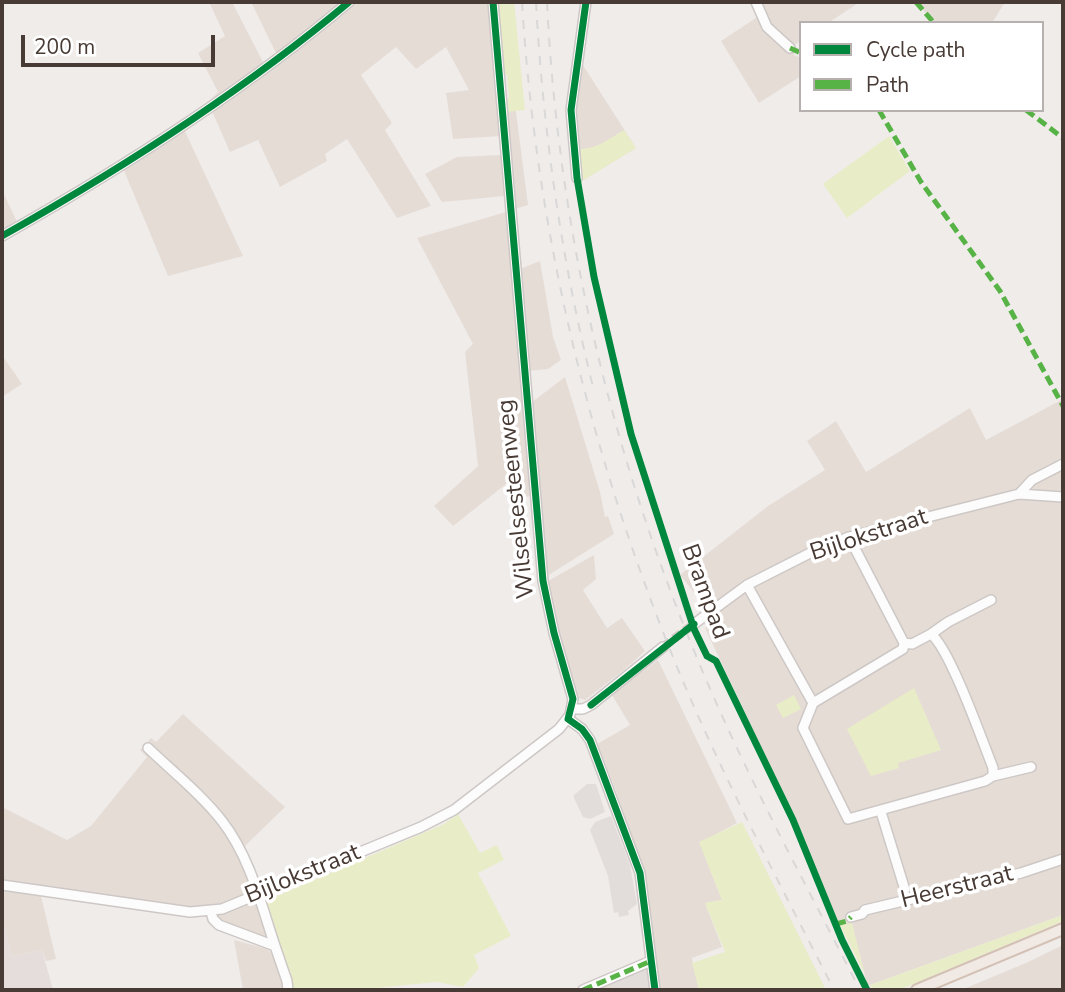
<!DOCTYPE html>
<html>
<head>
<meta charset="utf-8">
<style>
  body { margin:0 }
  #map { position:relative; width:1065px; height:992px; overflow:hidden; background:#f0ecea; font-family:"Nunito Sans",sans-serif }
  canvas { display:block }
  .frame { position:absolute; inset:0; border:4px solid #483a34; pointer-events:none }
  .legend { position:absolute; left:799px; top:21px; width:245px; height:91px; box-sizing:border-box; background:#fff; border:2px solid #b6b0ae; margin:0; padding:9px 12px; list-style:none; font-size:21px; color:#483a34 }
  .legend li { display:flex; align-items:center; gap:14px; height:35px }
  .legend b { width:35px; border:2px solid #b6b0ae }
  .scale { position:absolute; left:21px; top:35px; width:194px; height:32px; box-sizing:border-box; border:4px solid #483a34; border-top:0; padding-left:9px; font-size:21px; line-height:24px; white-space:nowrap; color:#483a34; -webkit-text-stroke:5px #fff; paint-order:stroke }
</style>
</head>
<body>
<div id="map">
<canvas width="1065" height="992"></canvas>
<div class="frame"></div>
<ul class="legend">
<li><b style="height:9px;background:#00873e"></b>Cycle path</li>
<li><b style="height:9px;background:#57b346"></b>Path</li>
</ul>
<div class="scale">200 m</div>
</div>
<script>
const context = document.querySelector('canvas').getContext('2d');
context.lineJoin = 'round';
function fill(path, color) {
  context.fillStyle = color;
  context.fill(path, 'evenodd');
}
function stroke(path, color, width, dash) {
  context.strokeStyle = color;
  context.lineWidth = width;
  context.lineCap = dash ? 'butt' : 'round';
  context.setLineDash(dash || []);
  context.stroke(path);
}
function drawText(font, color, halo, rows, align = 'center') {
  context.font = font + ' "Nunito Sans",sans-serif';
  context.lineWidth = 7;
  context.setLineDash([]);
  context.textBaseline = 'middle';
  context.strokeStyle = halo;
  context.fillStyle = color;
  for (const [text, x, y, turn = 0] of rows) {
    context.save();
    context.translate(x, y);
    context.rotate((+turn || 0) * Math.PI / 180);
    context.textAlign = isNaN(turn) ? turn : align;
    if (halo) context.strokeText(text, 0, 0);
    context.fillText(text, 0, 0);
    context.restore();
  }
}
fill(new Path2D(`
  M209,2H232L263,62L276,53L251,2H490L501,136L453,139L446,93L469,90L446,47L416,69L396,47L361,75L392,123L385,130L431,206L397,218L347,139L325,154L327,161L280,187L258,140L230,152L208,102L218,92L198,53L225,36Z
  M761,2H860L828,23H801V41L794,45V55L801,58V76L759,103L721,41L765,12Z
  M916,2H1005L992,23H935Z
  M581,62L636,148L582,181L574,113Z
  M515,104L528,205L515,209L520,269L540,261L553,337L561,360L548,369L528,371L531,403L565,377L600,492L605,517L608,516L614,534L547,576L548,581L594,555L596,579L583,590L607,628L622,618L645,651L624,670L630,681L658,660L737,823L700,843L722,900L705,903L722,947L692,958L699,990H595L656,963L644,872L615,788L597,744L630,725L612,695L630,681L624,670L585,700L579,698L561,644L549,598L538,492L515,502L512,489L506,484L453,526L434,506L478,466L465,352L473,344L417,238L506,212L505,196L442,202L425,174L457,157L501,155L502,165H511L506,109Z
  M183,127L243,256L168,276L122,166Z
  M2,190L18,224L2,233Z
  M2,355L22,384L2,397Z
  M1063,399V915L870,985L867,984L852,924L838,926L801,831L705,628L715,618L680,575L768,506L825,470L807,441L836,421L866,472L970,408L986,440Z
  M183,714L285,807L242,849L269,941L198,909L2,879V807L67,840L91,826L147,757L140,750L151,738L156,742Z
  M2,891L41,896L56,959L46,961L42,950L12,957L2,919Z
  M234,940L267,949L277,959L284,990H243Z
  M1063,945V990H961L1026,963Z`), '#e5dcd6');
fill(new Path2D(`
  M2,919L12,957L42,950L53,990H2Z`), '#e4dddb');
fill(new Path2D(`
  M497,2H514L525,110L505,112V98H509L507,75H503Z
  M624,130L636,148L582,181L577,149C596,150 609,139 624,130Z
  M889,136L910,171L847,218L823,184Z
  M914,688L941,750L898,763L899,768L871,776L847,729Z
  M794,695L801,709L783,718L776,705Z
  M458,814L480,853L497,845L504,860L478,873L511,936L474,955L479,968L463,987L437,982L365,989L297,990L293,987L265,906L270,899L444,824Z
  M742,822L826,990H699L692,963L725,952L705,903L722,900L699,842Z
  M1063,915V921L899,990H873L870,985Z
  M852,923L865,975L840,925Z`), '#e9edc7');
fill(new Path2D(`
  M587,784H596L605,812L590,819L583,817L574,798V795Z
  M611,816L630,865L637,904L628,911L629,915L619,917L618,912L614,913L608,876L590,830L595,822Z
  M647,966L650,990H614L611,983Z`), '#e2dddb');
stroke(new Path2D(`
  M663,647L694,624`), '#cec8c6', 9, [9, 4.5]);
const minor = new Path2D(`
  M756,2L767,27L790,48
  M577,178L571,110L586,2
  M2,236C123,168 242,92 349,2
  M1019,494L1032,480L1063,464
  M747,585L813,703L803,728L848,819L985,781L993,776V768C982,740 950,649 931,634L912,644L904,643L849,537
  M694,624L747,585L814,551L849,537L1019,494L1063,497
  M931,634L948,622L991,600
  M813,703L903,649L904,643
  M572,709H583L591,705L663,647
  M568,719L582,729L590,740L640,873L655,990
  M148,748C173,772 201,794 222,821C250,857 261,904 275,946
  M993,776L1031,767
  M881,812L905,890
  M2,885L190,912L222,909L421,827L454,810L559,729L570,715L573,699L554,633L543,581L493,2
  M211,912L213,919L219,925L275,946L287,981L288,990
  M851,917L862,914L865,910L1021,873L1063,859
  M583,990L651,961`);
const major = new Path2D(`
  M917,990L1063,929`);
stroke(minor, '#cdc8c5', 12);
stroke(major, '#d4c1b5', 14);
stroke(minor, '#fdfcfc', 9);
stroke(major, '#f1e9e3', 10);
stroke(new Path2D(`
  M522,2C536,232 590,454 677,667C723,778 780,884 834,990
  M536,2C543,133 562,263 594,391
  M547,2C558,228 610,449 697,658C744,772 804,881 860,990`), '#d9d8d8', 2, [9, 9]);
stroke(new Path2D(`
  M916,2L934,23
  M790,48L801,53
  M879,110L921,182L1000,291L1063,406
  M1026,110L1063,138
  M836,924L847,921L851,917
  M583,990L651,961`), '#57b346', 5, [10, 5]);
stroke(new Path2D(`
  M493,2L543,581L554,633L573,699L568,719L582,729L590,740L640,873L655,990
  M586,2L571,110L577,178L594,277L631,434L694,629L707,656L716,661L793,820L842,940L867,990
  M2,236C123,168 242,92 349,2
  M591,705L694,624`), '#00873e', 7);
drawText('24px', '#483a34', '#fff', [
  ["Wilselsesteenweg",517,499,-96],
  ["Bijlokstraat",869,536,-18],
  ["Brampad",704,592,70],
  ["Bijlokstraat",303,875,-22],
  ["Heerstraat",957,888,-14]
]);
</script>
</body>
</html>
